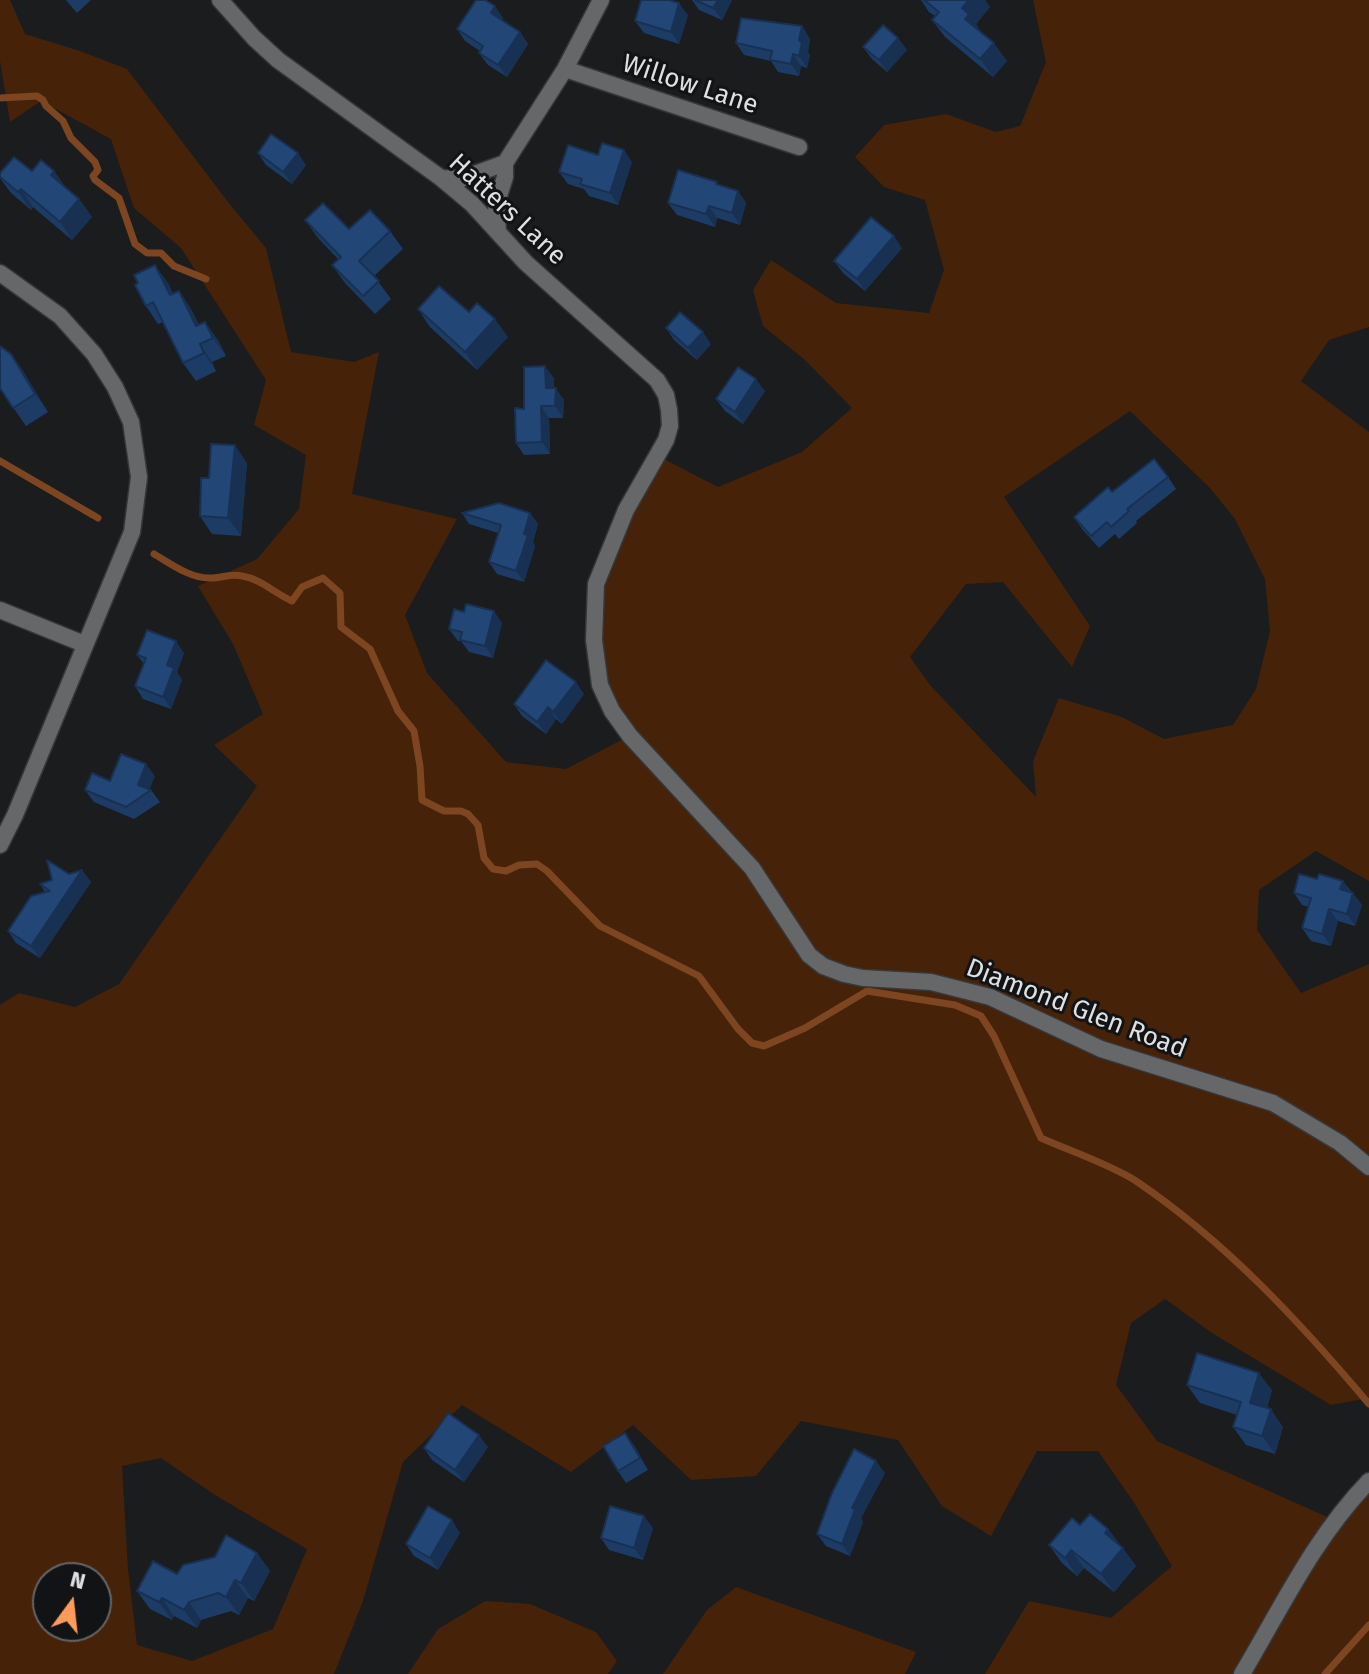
<!DOCTYPE html>
<html>
<head>
<meta charset="utf-8">
<style>
  body { margin:0 }
  #map { position:relative; width:1369px; height:1674px; overflow:hidden; background:#1a1c1e; font-family:"Fira Sans",sans-serif }
  canvas { display:block }
  .north { position:absolute; left:32px; top:1562px; width:80px; height:80px; box-sizing:border-box; background:#111315; border:2px solid #636567; border-radius:50%; rotate:15deg; font-size:22px; font-weight:700; line-height:32px; text-align:center; color:#dfe0e2 }
  .north::after { content:''; display:block; margin:auto; width:28px; height:36px; background:#ff9b5a; clip-path:polygon(50% 0,100% 100%,50% 72%,0 100%) }
</style>
</head>
<body>
<div id="map">
<canvas width="1369" height="1674"></canvas>
<div class="north">N</div>
</div>
<script>
const context = document.querySelector('canvas').getContext('2d');
context.lineJoin = 'round';
function fill(path, color) {
  context.fillStyle = color;
  context.fill(path, 'evenodd');
}
function stroke(path, color, width, dash) {
  context.strokeStyle = color;
  context.lineWidth = width;
  context.lineCap = dash ? 'butt' : 'round';
  context.setLineDash(dash || []);
  context.stroke(path);
}
function drawText(font, color, halo, rows, align = 'center') {
  context.font = font + ' "Fira Sans",sans-serif';
  context.lineWidth = 6;
  context.setLineDash([]);
  context.textBaseline = 'middle';
  context.strokeStyle = halo;
  context.fillStyle = color;
  for (const [text, x, y, turn = 0] of rows) {
    context.save();
    context.translate(x, y);
    context.rotate((+turn || 0) * Math.PI / 180);
    context.textAlign = isNaN(turn) ? turn : align;
    if (halo) context.strokeText(text, 0, 0);
    context.fillText(text, 0, 0);
    context.restore();
  }
}
fill(new Path2D(`
  M0,0H10L25,34L80,51L127,69L228,202L266,248L291,352L354,362L379,352L352,494L457,519L405,615L427,673L506,762L566,769L629,736L600,685L596,584L658,456L718,487L802,452L852,408L805,360L763,326L753,290L771,260L836,303L929,313L944,270L925,200L884,187L855,157L884,125L946,114L996,132L1020,126L1046,62L1033,0H1369V327L1329,340L1301,381L1369,432V881L1316,851L1259,890L1257,930L1301,993L1369,964V1398L1331,1405L1212,1333L1165,1299L1131,1323L1116,1385L1157,1441L1334,1520L1369,1481V1674H985L1029,1601L1111,1618L1172,1566L1133,1501L1098,1451H1037L991,1536L942,1506L898,1440L801,1421L756,1476L691,1480L633,1425L571,1472L462,1405L403,1462L363,1601L334,1674H0V1005L19,993L75,1007L119,984L257,786L214,745L263,714L233,644L198,586L257,559L299,509L306,455L254,425L266,380L181,248L134,208L111,139L41,101L10,122L0,61ZM1130,411L1210,488L1235,519L1265,579L1270,631L1256,689L1233,725L1164,739L1122,717L1059,698L1033,761L1036,797L930,685L910,657L966,584L1003,582L1072,667L1090,626L1004,497ZM161,1458L215,1495L307,1549L273,1629L192,1661L137,1645L128,1569L122,1466ZM48,1578H96V1626H48Z
  M736,1587L916,1652L905,1674H663L707,1610Z
  M485,1601L530,1604L596,1632L617,1661L608,1674H408L438,1629Z`), '#462209');
stroke(new Path2D(`
  M0,98L37,96L43,100L46,106L63,121L71,138L95,162L98,170L93,176L95,180L119,198L135,244L147,253H161L174,266L206,279
  M0,461L98,518
  M154,554C171,564 191,579 211,578C222,578 232,573 242,576C261,579 274,593 292,601L302,587L323,578L340,593L341,627L370,649L398,711L414,731L420,766L422,800L444,811H461L468,814L478,825L484,858L493,869L506,871L519,865L537,864L547,871L600,926L699,976L738,1029L752,1043L764,1046L805,1028L867,991L955,1005L981,1016L994,1036L1041,1138C1070,1151 1109,1164 1136,1181C1226,1242 1300,1322 1369,1404
  M1325,1674L1369,1625`), '#7d4520', 7);
const street = new Path2D(`
  M220,0L254,38L278,60L441,178L472,204L526,263L657,380L666,395L669,410L670,426L666,440L626,510L596,584L594,640L600,685L612,711L630,736L752,868L809,955L823,966L844,974L863,978L931,982L990,997L1101,1049L1273,1103L1340,1143L1369,1167
  M565,69L799,147
  M505,163L565,69L601,0
  M441,178L461,179L505,163V177L496,205L498,231
  M0,273L60,316L94,354L115,387L131,422L139,477L132,532L15,815L0,845
  M0,610L84,644
  M1242,1674C1282,1607 1314,1538 1369,1481`);
stroke(street, '#363739', 19);
stroke(street, '#666769', 16);
fill(new Path2D(`
  M66,0H91L77,13Z
  M692,0H732L722,20L699,10Z
  M921,0H985L990,7L976,24L981,32L1007,61L993,77L945,37L932,20L935,16L929,12Z
  M688,15L679,44L644,33L635,21Z
  M503,18L502,20L520,32L528,44L507,77L488,65L479,53L480,51L465,41L457,29Z
  M802,26L810,39L808,52L810,55L807,68L801,66L799,76L778,72L771,61L744,55L736,43Z
  M898,38L907,50L887,72L872,59L863,47Z
  M258,153L306,165L292,184L266,165Z
  M598,155L632,162L618,205L589,196L584,189L568,184L559,172Z
  M32,171H54L65,187L79,199L92,217L72,240L33,207L31,210L11,193L0,178V173Z
  M719,186L738,191L746,203L740,225L717,218L715,227L677,215L668,203Z
  M305,220L349,229L390,231L403,249L374,276L391,299L375,314L345,283L332,265L338,259L318,238Z
  M902,248L865,291L843,273L834,261Z
  M168,283L173,294L179,291L191,309L199,325L218,340L226,356L212,362L216,371L196,381L183,363L163,322L158,324L146,306Z
  M418,309L469,312L508,337L477,370L430,327Z
  M666,328L711,344L697,360L674,340Z
  M0,346L11,354L48,412L26,426L3,393L0,390Z
  M554,378V388L564,400L563,418H549L550,454L524,455L516,443L524,409Z
  M765,391L743,424L725,411L716,399Z
  M247,463L241,536L212,534L200,516L209,478Z
  M1168,477L1176,489L1136,521L1137,523L1119,539L1115,534L1099,548L1082,529L1074,517L1112,492Z
  M462,513H530L538,524L533,542L535,546L524,582L497,574L489,562L498,533L469,524Z
  M502,623L493,658L469,652L461,641H458L449,629Z
  M184,653L177,672L182,680L171,709L143,699L135,686L144,664L137,655Z
  M584,694L562,724L556,719L546,734L522,716L514,704Z
  M155,776L149,789L151,790L160,802L134,819L94,802L85,790L110,781Z
  M82,870L91,882L40,958L16,943L8,931L45,892L40,884Z
  M1317,879L1343,881L1362,905L1355,926L1338,921L1331,946L1311,941L1302,928L1309,907L1302,905L1294,893Z
  M1187,1385L1272,1390L1267,1408L1283,1427L1275,1454L1246,1445L1233,1427L1237,1415L1200,1403Z
  M634,1445L648,1470L626,1483L618,1471Z
  M488,1447L464,1482L432,1460L424,1448Z
  M885,1473L861,1518L863,1522L850,1556L826,1546L817,1534Z
  M1080,1525L1108,1529L1136,1566L1114,1592L1084,1568L1077,1576L1062,1563L1049,1545Z
  M653,1528L643,1560L609,1550L601,1538Z
  M460,1533L438,1570L414,1556L406,1544Z
  M257,1553L270,1571L254,1601L248,1598L239,1615L231,1611L201,1620L197,1628L174,1616L172,1620L150,1609L137,1591L177,1574Z`), '#1d3c65');
fill(new Path2D(`
  M718,0H732L722,20L713,8Z
  M969,0H985L990,7L976,24L981,32L977,37L965,19L962,8Z
  M679,3L688,15L679,44L671,32Z
  M495,6L503,18L499,25L491,13Z
  M802,26L810,39L808,52L799,40Z
  M520,32L528,44L507,77L498,65Z
  M898,38L907,50L887,72L879,60Z
  M802,43L810,55L807,68L799,56Z
  M994,43L1007,61L993,77L980,59Z
  M793,54L801,66L799,76L791,64Z
  M624,150L632,162L618,205L610,193Z
  M298,153L306,165L292,184L283,172Z
  M54,171L67,189L51,175Z
  M21,189L33,207L31,210L18,192Z
  M738,191L746,203L740,225L732,213Z
  M79,199L92,217L72,240L60,222Z
  M709,206L717,218L715,227L706,214Z
  M894,236L902,248L865,291L857,279Z
  M155,265L168,283L182,313L170,295Z
  M179,291L191,309L208,344L196,326Z
  M495,319L508,337L477,370L465,352Z
  M205,322L218,340L226,356L213,338Z
  M703,332L711,344L697,360L688,348Z
  M200,344L212,362L216,371L204,353Z
  M11,354L24,372L48,412L35,394Z
  M545,366L554,378V400L546,388Z
  M756,379L765,391L743,424L735,412Z
  M556,388L564,400L563,418L555,406Z
  M541,406L549,418L550,454L542,442Z
  M235,445L247,463L241,536L228,518Z
  M530,513L538,524L533,542L535,546L524,582L516,571L524,534Z
  M494,611L502,623L493,658L485,646Z
  M176,641L184,653L177,672L182,680L171,709L163,697L167,665Z
  M576,682L584,694L562,724L553,712Z
  M548,707L556,719L546,734L537,722Z
  M146,764L155,776L148,793L138,785Z
  M82,870L91,882L40,958L31,946Z
  M1343,881L1351,893L1340,889Z
  M1353,893L1362,905L1355,926L1347,914Z
  M1329,909L1338,921L1331,946L1322,934Z
  M1259,1373L1272,1390L1263,1420L1250,1403Z
  M1271,1409L1283,1427L1275,1454L1262,1436Z
  M625,1433L634,1445L648,1470L640,1458Z
  M479,1435L488,1447L464,1482L455,1470Z
  M876,1461L885,1473L861,1518L863,1522L850,1556L842,1544L852,1508Z
  M644,1516L653,1528L643,1560L634,1548Z
  M452,1520L460,1533L438,1570L430,1558Z
  M1108,1529L1121,1547L1105,1533Z
  M1123,1548L1136,1566L1114,1592L1101,1574Z
  M1071,1550L1084,1568L1077,1576L1065,1558Z
  M257,1553L270,1571L254,1601L241,1583Z
  M235,1580L248,1598L239,1615L226,1597Z
  M162,1598L174,1616L172,1620L159,1602Z
  M189,1602L201,1620L197,1628L184,1610Z`), '#183153');
const building = new Path2D(`
  M476,0H485L495,6L491,13L520,32L498,65L479,53L483,46L457,29Z
  M641,0H669L679,3L671,32L635,21Z
  M695,0H718L713,8Z
  M924,0H969L962,8L969,14L965,19L994,43L980,59L932,20L939,12Z
  M741,18L802,26L799,40L802,43L799,56L793,54L791,64L770,60L772,51L736,43Z
  M883,25L898,38L879,60L863,47Z
  M271,134L298,153L283,172L258,153Z
  M602,143L624,150L610,193L580,184L582,179L559,172L568,145L598,155Z
  M14,157L32,171L41,160L54,171L51,175L79,199L60,222L21,189L18,192L0,177V173Z
  M678,170L717,182L716,184L738,191L732,213L709,206L706,214L668,203Z
  M323,203L349,229L370,210L390,231L359,261L379,281L363,296L332,265L341,257L305,220Z
  M871,217L894,236L857,279L834,261Z
  M155,265L170,295L179,291L196,326L205,322L213,338L200,344L204,353L183,363L153,302L146,306L135,285L138,283L134,275Z
  M439,286L469,312L477,303L495,319L465,352L418,309Z
  M680,312L703,332L688,348L666,328Z
  M0,346L11,354L35,394L13,408L0,388Z
  M545,366L546,388H556L555,406H541L542,442L516,443L515,408L524,409V367Z
  M738,367L756,379L735,412L716,399Z
  M211,444L235,445L228,518L200,516L201,478H209Z
  M1154,459L1168,477L1127,509L1129,511L1111,527L1107,522L1091,536L1074,517L1108,487L1112,492Z
  M499,503L530,513L524,534L528,535L516,571L489,562L501,525L462,513Z
  M466,604L494,611L485,646L460,640L462,632L449,629L454,609L464,612Z
  M147,630L176,641L167,665L174,668L163,697L135,686L146,658L137,655Z
  M546,660L576,682L553,712L548,707L537,722L514,704Z
  M121,754L146,764L138,785L151,790L126,807L85,790L92,773L110,781Z
  M47,860L69,874L82,870L31,946L8,931L31,896L50,891L40,884L52,880Z
  M1299,874L1317,879L1319,874L1343,881L1340,889L1353,893L1347,914L1329,909L1322,934L1302,928L1311,898L1294,893Z
  M1197,1353L1259,1373L1250,1403L1271,1409L1262,1436L1233,1427L1241,1402L1187,1385Z
  M448,1413L479,1435L455,1470L424,1448Z
  M625,1433L640,1458L618,1471L603,1446Z
  M854,1449L876,1461L852,1508L855,1509L842,1544L817,1534L832,1493Z
  M428,1506L452,1520L430,1558L406,1544Z
  M610,1506L644,1516L634,1548L601,1538Z
  M1090,1514L1108,1529L1105,1533L1123,1548L1101,1574L1071,1550L1065,1558L1049,1545L1072,1518L1080,1525Z
  M226,1535L257,1553L241,1583L235,1580L226,1597L218,1593L189,1602L184,1610L162,1598L159,1602L137,1591L153,1561L177,1574L183,1565L215,1557Z`);
fill(building, '#224676');
stroke(building, '#183153', 2);
drawText('26px', '#dfe0e2', '#111315', [
  ["Willow Lane",690,85,18],
  ["Hatters Lane",507,210,43],
  ["Diamond Glen Road",1076,1009,21]
]);
</script>
</body>
</html>
